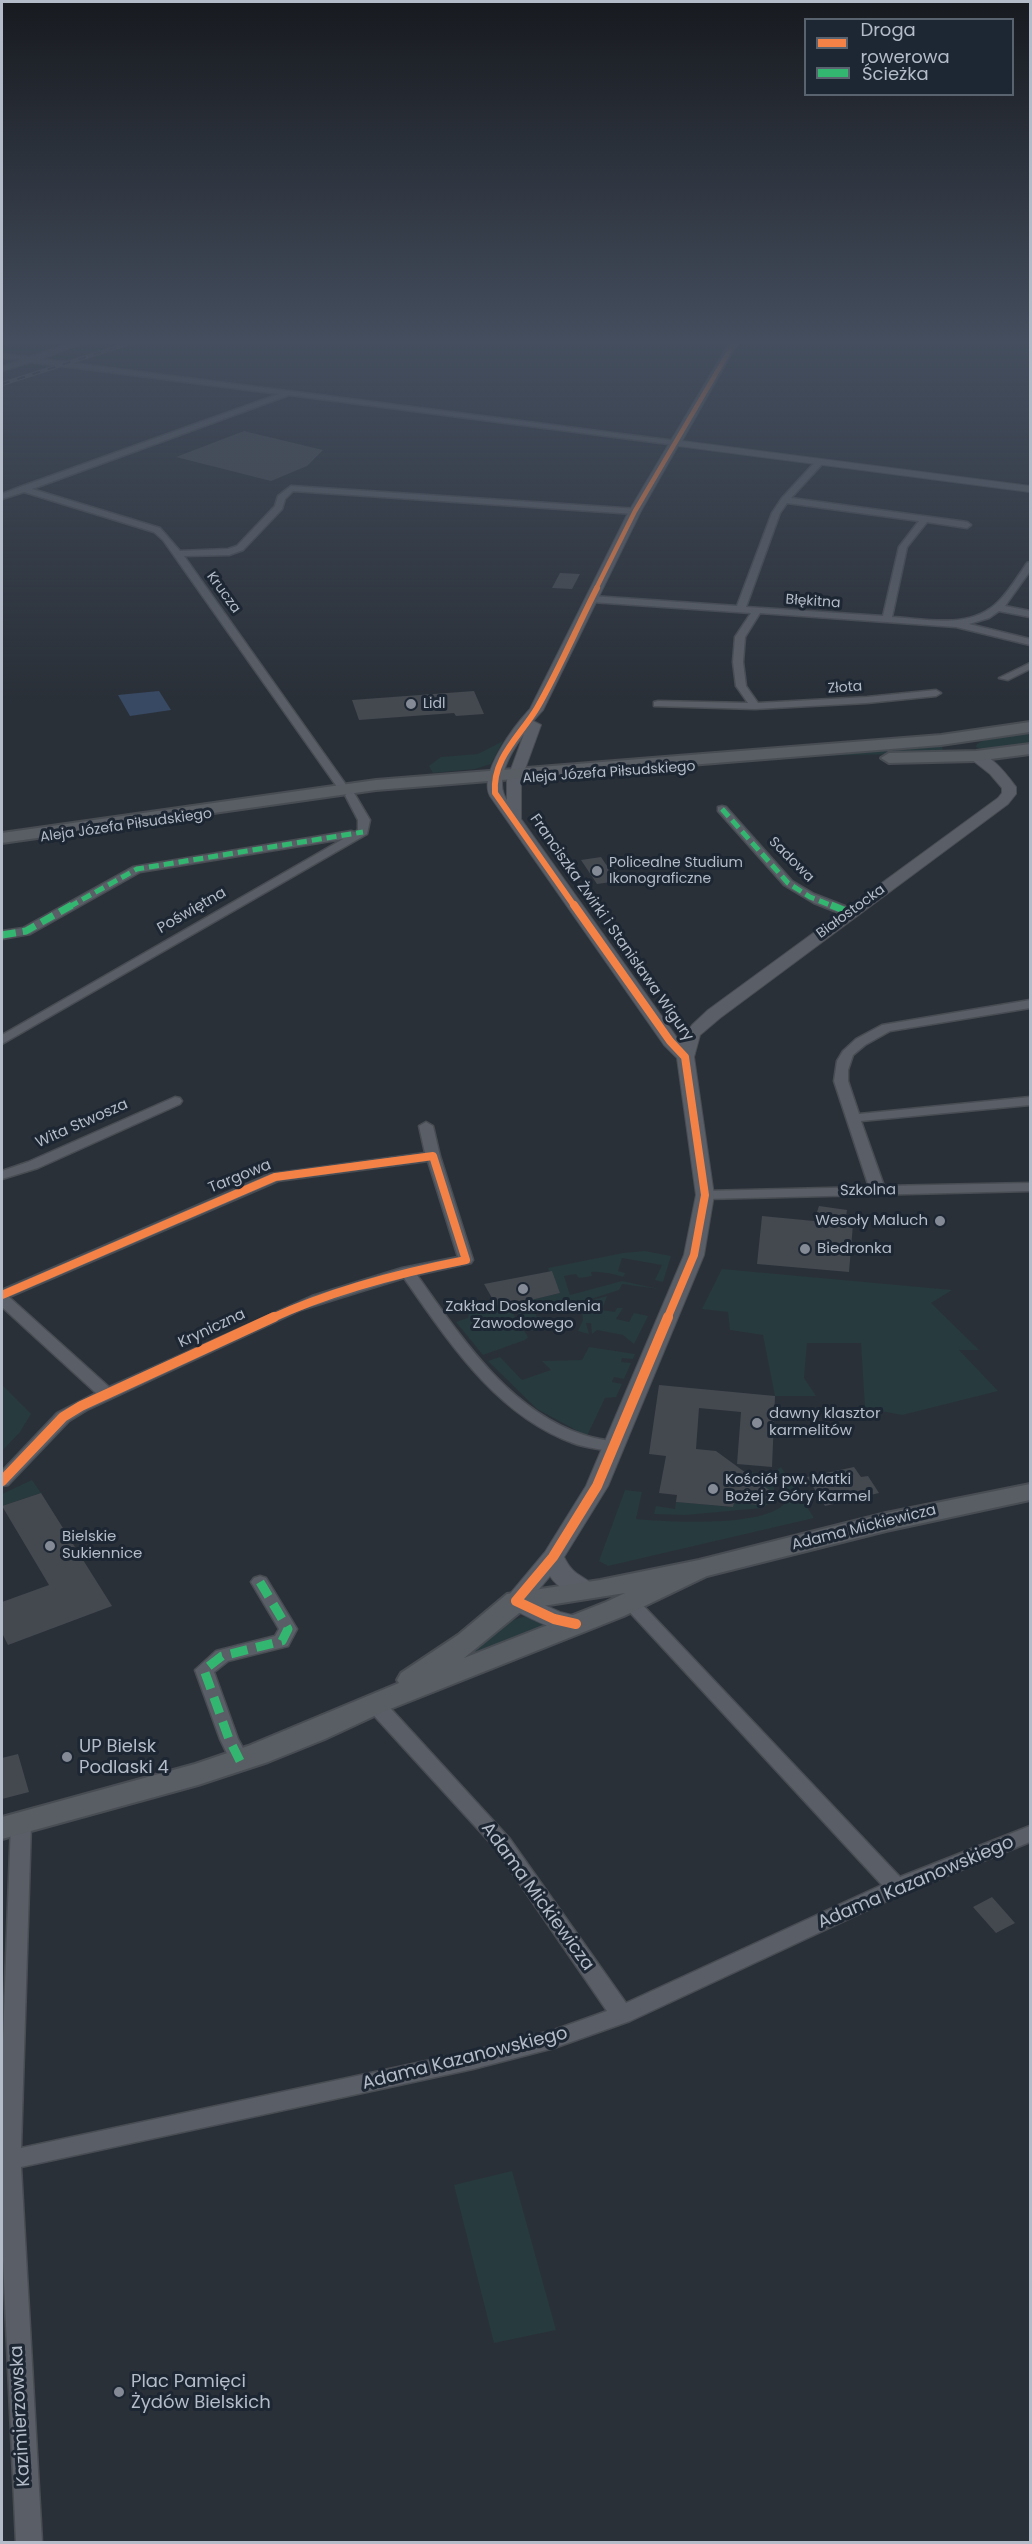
<!DOCTYPE html>
<html>
<head>
<meta charset="utf-8">
<style>
  body { margin:0 }
  #map { position:relative; width:1032px; height:2544px; overflow:hidden; background:#2a3038; font-family:Poppins,sans-serif }
  canvas { display:block }
  .frame { position:absolute; inset:0; border:3px solid #b4bcc9; pointer-events:none }
  .legend { position:absolute; left:804px; top:18px; width:210px; height:78px; box-sizing:border-box; background:#1d2633; border:2px solid #59626f; margin:0; padding:8px 10px; list-style:none; font-size:18px; color:#b4bcc9 }
  .legend li { display:flex; align-items:center; gap:12px; height:30px }
  .legend b { width:30px; border:2px solid #59626f }
</style>
</head>
<body>
<div id="map">
<canvas width="1032" height="2544"></canvas>
<div class="frame"></div>
<ul class="legend">
<li><b style="height:8px;background:#f48246"></b>Droga rowerowa</li>
<li><b style="height:8px;background:#33b770"></b>Ścieżka</li>
</ul>
</div>
<script>
const context = document.querySelector('canvas').getContext('2d');
context.lineJoin = 'round';
function fill(path, color) {
  context.fillStyle = color;
  context.fill(path, 'evenodd');
}
function stroke(path, color, width, dash) {
  context.strokeStyle = color;
  context.lineWidth = width;
  context.lineCap = dash ? 'butt' : 'round';
  context.setLineDash(dash || []);
  context.stroke(path);
}
function drawText(font, color, halo, rows, align = 'center') {
  context.font = font + ' Poppins,sans-serif';
  context.lineWidth = 6;
  context.setLineDash([]);
  context.textBaseline = 'middle';
  context.strokeStyle = halo;
  context.fillStyle = color;
  for (const [text, x, y, turn = 0] of rows) {
    context.save();
    context.translate(x, y);
    context.rotate((+turn || 0) * Math.PI / 180);
    context.textAlign = isNaN(turn) ? turn : align;
    if (halo) context.strokeText(text, 0, 0);
    context.fillText(text, 0, 0);
    context.restore();
  }
}
fill(new Path2D(`
  M1030,732V745L988,752L976,747L977,744L984,740Z
  M503,741L491,764L475,769L433,773L429,766L441,757L478,754Z
  M941,744L944,753L809,756Z
  M645,1251L671,1256L663,1282L655,1280L662,1265L622,1258L618,1271L625,1273L623,1277C616,1274 597,1271 591,1272L592,1276L579,1278L576,1274L564,1276L570,1295L622,1281L659,1289L622,1284L619,1290C596,1297 574,1306 550,1306L549,1310H537L536,1316L550,1319L533,1322L537,1331L528,1330L517,1312L524,1310L520,1305L509,1307L528,1337L525,1340L483,1355L456,1322L468,1318L469,1313L480,1310L477,1304L492,1300L502,1307L560,1293L548,1268L623,1253Z
  M722,1269L952,1290L931,1303L979,1350H959L998,1391L902,1415L865,1408L861,1343H807L804,1378L816,1396H775L763,1335L730,1330L728,1312L702,1309Z
  M607,1296L602,1310L615,1312L617,1308H623L616,1319L629,1322L634,1313L648,1316L634,1344L623,1335L597,1330L592,1334L591,1323H586L589,1334L578,1331L583,1320L581,1303Z
  M589,1347L635,1354L633,1359L622,1358L621,1362L631,1363L624,1379L614,1377L612,1382L622,1384L616,1397L605,1398L587,1436L537,1409L488,1361L500,1357L522,1380L551,1370L542,1361L582,1360Z
  M2,1385L31,1414L20,1432L2,1451Z
  M781,1467L814,1518L608,1566L599,1561L625,1490L642,1492L636,1519C668,1522 766,1528 786,1502C789,1489 777,1481 778,1469Z
  M734,1470L766,1474L774,1487L775,1500L762,1508L685,1515L654,1514L656,1506L675,1509L676,1502L732,1507L734,1503L762,1505L771,1500L772,1492Z
  M32,1480L41,1493L2,1506V1494Z
  M529,1615L552,1627L456,1662L511,1621Z
  M512,2171L556,2330L494,2343L454,2185Z`), '#273a3e');
fill(new Path2D(`
  M159,691L171,710L130,716L118,695Z`), '#384963');
fill(new Path2D(`
  M244,431L323,450L307,466L271,481L176,457Z
  M560,573L580,574L572,589L552,588Z
  M474,691L484,714L456,716L454,713L359,720L352,700Z
  M601,857L605,863L618,881L597,884L581,860Z
  M819,1206L847,1210L845,1223L853,1224L849,1272L757,1264L762,1216L814,1221Z
  M552,1271L560,1293L502,1307L500,1305L493,1306L492,1298L484,1284Z
  M659,1385L775,1396L772,1467L737,1464L741,1412L699,1408L696,1449L716,1451L772,1492L771,1500L762,1505L734,1503L733,1507L676,1502L677,1495L659,1493L666,1456L649,1454Z
  M854,1467L861,1477L868,1476L879,1493L825,1506L807,1477Z
  M41,1493L112,1606L8,1645L2,1633V1602L49,1585L2,1506Z
  M18,1754L29,1792L2,1799V1758Z
  M992,1897L1015,1923L996,1933L973,1907Z`), '#444950');
const minor = new Path2D(`
  M71,343H82L40,359L676,441L680,443L676,445L289,395L32,489L160,528L180,551L228,549L237,546L275,506L278,496L291,486L638,509L639,511L635,514L293,491L285,499L282,509L243,550L229,555L184,556L349,789L344,792L340,791L163,540L154,532L24,492L2,499V494L20,487L279,394L30,362L2,371V367L20,360L2,358V354L29,357Z
  M817,460L824,462L791,498L967,522L971,525L967,528L927,522L907,547L892,617C928,619 971,630 999,601C1010,590 1018,576 1027,563L1030,562V571L1005,606L1030,611V617L999,611L989,618L969,624L1030,639V645L956,627L760,613L745,637L743,662L746,686L758,703L867,697L936,690L941,693L936,696L867,703L755,709L654,706V702L658,701L748,703L736,686L733,662L735,637L751,613L592,602L587,599L592,596L737,606L772,513L782,498ZM787,503L919,521L899,547L883,616L746,607L780,513Z
  M1030,663V669L1008,680L999,678Z
  M350,792L354,793L370,820L367,834L2,1044V1035L343,839L140,872L30,934L2,939V931L23,928L133,867L351,831L355,832L358,830V820L345,795Z
  M722,806L726,807L792,881L814,894L855,910V916H847L814,903L784,885L718,811V807Z
  M1030,1000V1008L890,1031L865,1045L853,1055L848,1070V1081L859,1114L1030,1097V1105L861,1121L884,1186L1030,1183V1191L705,1199L698,1195L705,1191L869,1187L834,1081L837,1061L843,1051L856,1039L882,1025Z
  M175,1097L180,1098L182,1101L180,1104L38,1168L2,1179V1171L28,1162Z
  M426,1122L433,1126L440,1156L473,1260L471,1263L417,1275C460,1336 509,1411 584,1435C595,1439 608,1440 620,1443L622,1447L620,1451L614,1452C601,1449 586,1448 573,1443C496,1415 449,1342 404,1278L301,1310L87,1410L69,1421L8,1485L2,1486V1471L57,1413L96,1393L2,1307V1290L270,1174L425,1153L419,1126ZM428,1161L458,1257L402,1268L312,1296L109,1387L9,1297L278,1181Z
  M260,1576L266,1578L297,1629L288,1646L228,1661L214,1672L238,1739L250,1761L247,1766L240,1768L233,1766L220,1739L195,1670L216,1651L275,1636L279,1629L251,1582L254,1578Z
  M630,1596L636,1598L900,1877L1030,1826V1842L904,1893L630,2021L554,2048L473,2069L21,2167L42,2542H16L2,2239V2065L11,1823L14,1818L21,1815L28,1818L31,1823L21,2148L473,2051L554,2030L607,2011L496,1849L368,1709L366,1704L368,1699L375,1697L382,1699L510,1839L626,2003L882,1885L624,1606L621,1602L624,1598Z`);
const tertiary = new Path2D(`
  M729,343H738L682,441L1030,486V492L678,446L641,511L543,710L533,721L541,725L521,780V819L680,1042L692,1025L708,1010L998,798L1002,793V788L990,774L971,759L969,756L971,753C988,749 1007,775 1016,787V794L1008,804L720,1018L700,1035L694,1057L714,1195L704,1255L608,1486L564,1557C574,1579 588,1575 598,1591L594,1597C580,1601 558,1589 550,1576L531,1599L560,1612L584,1618L588,1624L584,1630C560,1637 530,1617 508,1607L504,1601L545,1552L586,1486L684,1255L696,1195L677,1058L664,1045L490,796C478,773 515,725 530,709L629,511ZM524,734L507,780V800C493,780 512,751 524,734Z`);
const secondary = new Path2D(`
  M1030,722V732L941,745L376,790L2,843V833L376,780L941,735Z
  M1030,744V754L976,761L889,763L881,758L889,753L976,751Z
  M1030,1484V1500L886,1531L707,1576L624,1616L385,1711L325,1739L268,1762L198,1785L2,1839V1817L195,1764L248,1746L399,1683L397,1680L401,1673L458,1635L507,1594L600,1580L699,1560L886,1513ZM625,1593L606,1602L464,1658L524,1609Z`);
stroke(minor, '#484c53', 3);
stroke(tertiary, '#484c53', 2);
stroke(secondary, '#484c53', 4);
fill(minor, '#5a5e66');
fill(tertiary, '#5a5e66');
fill(secondary, '#595d64');
const rail = new Path2D(`
  M2,384L130,343`);
stroke(rail, '#595d64', 4);
stroke(rail, '#1d2633', 2, [8]);
stroke(new Path2D(`
  M722,809L788,883L810,897L835,907
  M69,907L137,869L363,832`), '#33b770', 5, [10, 5]);
stroke(new Path2D(`
  M831,905L851,913
  M2,935L26,931L72,905`), '#33b770', 7, [14, 7]);
stroke(new Path2D(`
  M240,1761L229,1739L204,1670L222,1656L282,1641L288,1629L260,1582`), '#33b770', 9, [17, 9]);
stroke(new Path2D(`
  M596,589L635,511L734,343`), '#f48246', 4.5);
stroke(new Path2D(`
  M575,907L495,793C492,758 521,735 537,708C559,670 577,627 597,588`), '#f48246', 6);
stroke(new Path2D(`
  M574,905L670,1041L685,1057L705,1195L694,1255L667,1319
  M2,1295L275,1177L433,1156L466,1260C399,1273 333,1290 270,1319`), '#f48246', 8);
stroke(new Path2D(`
  M2,1481L63,1417L81,1406L274,1317
  M576,1624L554,1619L516,1601L553,1557L597,1486L668,1317`), '#f48246', 10);
const sky = context.createLinearGradient(0, 0, 0, 700);
sky.addColorStop(0, '#171a1f');
sky.addColorStop(0.49, '#444e5e');
sky.addColorStop(1, '#444e5e00');
context.fillStyle = sky;
context.fillRect(0, 0, 1032, 700);
for (const [x, y, r, color] of [
  [411,704,6,"#848b96"],
  [597,871,6,"#848b96"],
  [940,1221,6,"#848b96"],
  [805,1249,6,"#848b96"],
  [523,1289,6,"#848b96"],
  [757,1423,6,"#848b96"],
  [713,1489,6,"#848b96"],
  [50,1546,6,"#848b96"],
  [67,1757,6,"#848b96"],
  [119,2392,6,"#848b96"]
]) {
  const dot = new Path2D();
  dot.arc(x, y, r, 0, 2 * Math.PI);
  context.fillStyle = color;
  context.fill(dot);
  stroke(dot, '#1d2633', 2);
}
drawText('14px', '#b4bcc9', '#1d2633', [
  ["Krucza",223,593,54],
  ["Błękitna",813,602,4],
  ["Złota",845,688,-4],
  ["Aleja Józefa Piłsudskiego",609,773,-4],
  ["Aleja Józefa Piłsudskiego",126,826,-8],
  ["Sadowa",791,860,45],
  ["Białostocka",851,912,-36]
]);
drawText('14px', '#b4bcc9', '#1d2633', [
  ["Lidl",423,704],
  ["Policealne Studium",609,863],
  ["Ikonograficzne",609,879]
], 'left');
drawText('15px', '#b4bcc9', '#1d2633', [
  ["Poświętna",192,911,-30],
  ["Franciszka Żwirki i Stanisława Wigury",611,928,55],
  ["Wita Stwosza",82,1124,-24],
  ["Targowa",240,1177,-22],
  ["Szkolna",868,1191,-1],
  ["Kryniczna",212,1329,-25],
  ["Adama Mickiewicza",864,1528,-14]
]);
drawText('15px', '#b4bcc9', '#1d2633', [
  ["Wesoły Maluch",928,1221,"right"],
  ["Biedronka",817,1249],
  ["Zakład Doskonalenia",523,1307,"center"],
  ["Zawodowego",523,1324,"center"],
  ["dawny klasztor",769,1414],
  ["karmelitów",769,1431],
  ["Kościół pw. Matki",725,1480],
  ["Bożej z Góry Karmel",725,1497],
  ["Bielskie",62,1537],
  ["Sukiennice",62,1554]
], 'left');
drawText('18px', '#b4bcc9', '#1d2633', [
  ["UP Bielsk",79,1747],
  ["Podlaski 4",79,1768],
  ["Plac Pamięci",131,2382],
  ["Żydów Bielskich",131,2403]
], 'left');
drawText('18px', '#b4bcc9', '#1d2633', [
  ["Adama Kazanowskiego",916,1883,-23],
  ["Adama Mickiewicza",537,1897,54],
  ["Adama Kazanowskiego",465,2059,-14],
  ["Kazimierzowska",21,2416,-93]
]);
</script>
</body>
</html>
